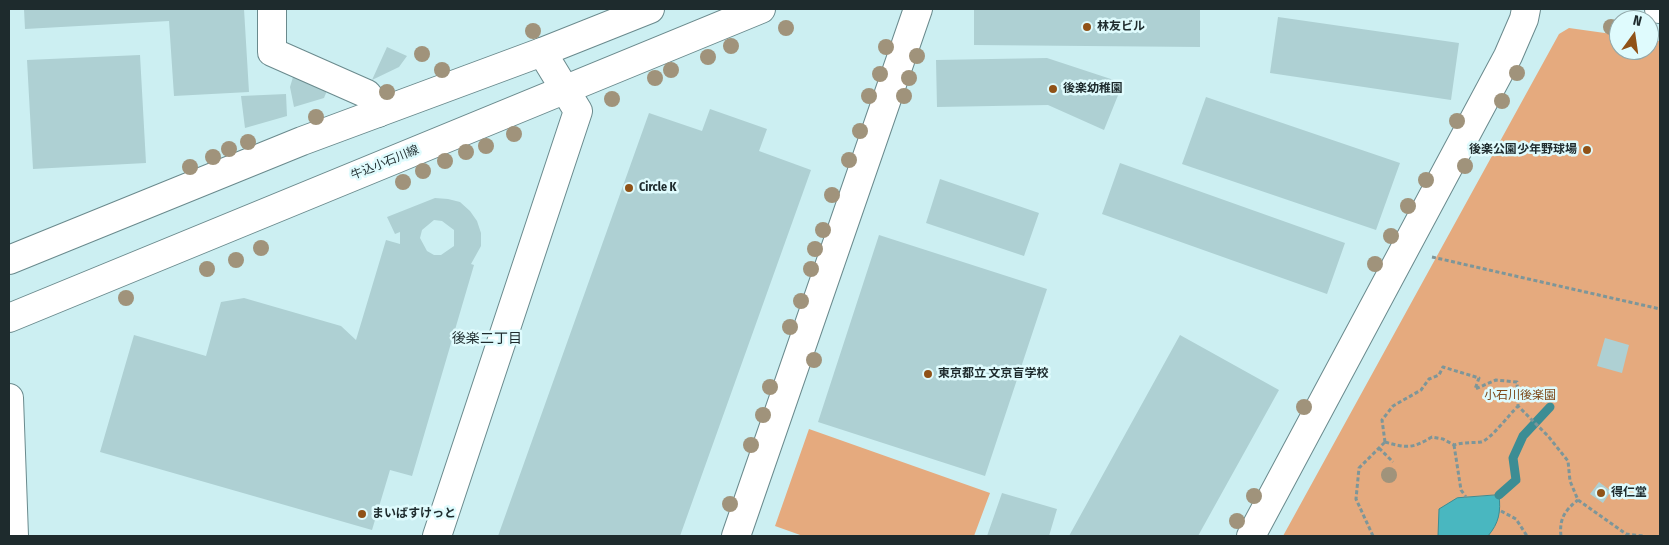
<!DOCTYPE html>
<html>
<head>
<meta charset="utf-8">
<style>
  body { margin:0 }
  #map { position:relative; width:1669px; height:545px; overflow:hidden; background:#cceff2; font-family:"Fira Sans Condensed",sans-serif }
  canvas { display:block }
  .frame { position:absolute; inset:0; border:10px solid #1e2b2d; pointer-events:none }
  .north { position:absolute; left:1609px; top:10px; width:50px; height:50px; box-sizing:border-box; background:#dffbfd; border:1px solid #92a8aa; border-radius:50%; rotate:14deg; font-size:14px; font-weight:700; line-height:20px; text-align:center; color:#1e2b2d }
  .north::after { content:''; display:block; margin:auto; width:18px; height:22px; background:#905217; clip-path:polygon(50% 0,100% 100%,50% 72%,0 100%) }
</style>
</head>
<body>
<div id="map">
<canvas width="1669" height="545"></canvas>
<div class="frame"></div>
<div class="north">N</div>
</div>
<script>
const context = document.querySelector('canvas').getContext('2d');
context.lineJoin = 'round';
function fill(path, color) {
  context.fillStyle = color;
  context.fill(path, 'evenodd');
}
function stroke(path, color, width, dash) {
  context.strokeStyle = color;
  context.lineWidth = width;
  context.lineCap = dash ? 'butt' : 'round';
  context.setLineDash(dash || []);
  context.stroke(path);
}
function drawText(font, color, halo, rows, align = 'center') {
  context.font = font + ' "Fira Sans Condensed","Noto Sans JP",sans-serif';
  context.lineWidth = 5;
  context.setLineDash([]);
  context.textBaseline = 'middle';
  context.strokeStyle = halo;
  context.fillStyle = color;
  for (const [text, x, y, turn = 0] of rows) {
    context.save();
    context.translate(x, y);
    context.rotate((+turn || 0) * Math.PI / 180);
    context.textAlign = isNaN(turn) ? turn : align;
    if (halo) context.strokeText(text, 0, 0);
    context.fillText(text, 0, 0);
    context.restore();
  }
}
fill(new Path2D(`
  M1569,28L1619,35V50H1649V40L1660,41V536H1283L1559,34Z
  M809,429L990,493L974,536H803L775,526Z`), '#e5aa7e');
const water = new Path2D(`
  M1499,495C1501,512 1499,523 1488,536H1438L1439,509L1457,498Z`);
fill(water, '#49b7c0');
stroke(water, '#3c8d94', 1);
stroke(new Path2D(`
  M1499,495L1516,480L1513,458L1523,436L1550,407`), '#3c8d94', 9);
fill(new Path2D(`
  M24,9H244L249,92L174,96L169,21L25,29Z
  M974,9H1200V47L974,45Z
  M1278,17L1459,43L1451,100L1270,73Z
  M387,47L407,56L399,67L372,80Z
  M140,55L146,163L33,169L27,60Z
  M1047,58L1123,83L1104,130L1048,105L937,107L936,60Z
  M293,77L328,88L324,98L294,107L290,87Z
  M286,94L287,116L245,128L241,96Z
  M1206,97L1400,163L1376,230L1182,164Z
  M710,109L767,129L759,151L811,170L680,536H498L649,113L702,131Z
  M1120,163L1345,243L1327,294L1102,214Z
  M940,179L1039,213L1024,256L926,223Z
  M435,198L448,199L460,202L470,211L477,221L481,233V246L471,264L474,265L412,476L390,470L372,530L100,452L134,335L206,356L221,302L244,298L341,326L356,340L386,240L400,244V232L395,234L387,217ZM434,220L442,221L454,230V246L441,255H434L427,251L420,238L422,230Z
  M879,235L1047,289L985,476L818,422Z
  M1180,335L1279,390L1198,536H1069Z
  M1605,338L1629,345L1622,373L1597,366Z
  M1599,482L1611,491L1603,503L1590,494Z
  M1002,493L1057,509L1049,536H987Z`), '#aed0d3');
const minor = new Path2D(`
  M272,9V52L367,94L376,105L378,113
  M437,536L578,111L542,52`);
const tertiary = new Path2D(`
  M736,536L918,9
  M1251,536L1508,56L1524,19L1526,9`);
const secondary = new Path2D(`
  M1659,9H1660
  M9,260L302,141L542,52L650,9
  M9,318L761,9`);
const primary = new Path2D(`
  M9,398L14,536`);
stroke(minor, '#6a8a8d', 30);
stroke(tertiary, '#6a8a8d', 30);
stroke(secondary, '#6a8a8d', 30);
stroke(primary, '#6a8a8d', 30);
stroke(new Path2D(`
  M1432,257L1660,309
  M1385,442L1382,420L1393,406L1421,390L1429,379L1439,375L1443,367L1479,378L1475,389L1496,380L1517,382L1518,406L1548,436L1568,461L1570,481L1578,500L1626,534L1644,536
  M1385,442C1407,448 1412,449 1432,437L1443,439L1454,445C1464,442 1472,443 1481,442C1489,441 1510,414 1518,406
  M1454,445L1461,490L1466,497
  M1379,448L1393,462
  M1501,511L1516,519L1527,536
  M1373,536L1356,499L1359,468L1385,442
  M1561,536C1559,519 1565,510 1578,500`), '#7d9699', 3, [4, 2.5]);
stroke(minor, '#fff', 28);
stroke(tertiary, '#fff', 28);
stroke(secondary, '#fff', 28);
stroke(primary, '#fff', 28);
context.fillStyle = '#a0937b';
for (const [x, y] of [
  [1611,27],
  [786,28],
  [533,31],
  [731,46],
  [886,47],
  [422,54],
  [917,56],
  [708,57],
  [442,70],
  [671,70],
  [1517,73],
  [880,74],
  [655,78],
  [909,78],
  [387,92],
  [869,96],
  [904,96],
  [612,99],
  [1502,101],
  [316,117],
  [1457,121],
  [860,131],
  [514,134],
  [248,142],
  [486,146],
  [229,149],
  [466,152],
  [213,157],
  [849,160],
  [445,161],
  [1465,166],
  [190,167],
  [423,171],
  [1426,180],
  [403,182],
  [832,195],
  [1408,206],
  [823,230],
  [1391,236],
  [261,248],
  [815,249],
  [236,260],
  [1375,264],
  [207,269],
  [811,269],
  [126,298],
  [801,301],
  [790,327],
  [814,360],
  [770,387],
  [1304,407],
  [763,415],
  [751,445],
  [1389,475],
  [1254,496],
  [730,504],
  [1237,521]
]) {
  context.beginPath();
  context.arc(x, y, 8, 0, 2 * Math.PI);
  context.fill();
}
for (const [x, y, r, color] of [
  [1087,27,5,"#905217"],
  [1053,89,5,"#905217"],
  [1587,150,5,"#905217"],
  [629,188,5,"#905217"],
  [928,374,5,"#905217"],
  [1601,493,5,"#905217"],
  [362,514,5,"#905217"]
]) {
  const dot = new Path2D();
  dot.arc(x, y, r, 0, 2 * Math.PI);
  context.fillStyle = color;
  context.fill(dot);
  stroke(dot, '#dffbfd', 2);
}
drawText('bold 12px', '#1e2b2d', '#dffbfd', [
  ["林友ビル",1097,27],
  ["後楽幼稚園",1063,89],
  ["後楽公園少年野球場",1577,150,"right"],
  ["Circle K",639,188],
  ["東京都立 文京盲学校",938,374],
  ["得仁堂",1611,493],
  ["まいばすけっと",372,514]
], 'left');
drawText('12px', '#1e2b2d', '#dffbfd', [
  ["牛込小石川線",385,163,-22]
]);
drawText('12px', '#7c4819', '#dffbfd', [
  ["小石川後楽園",1520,396]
]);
drawText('14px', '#1e2b2d', '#dffbfd', [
  ["後楽二丁目",487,339]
]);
</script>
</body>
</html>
